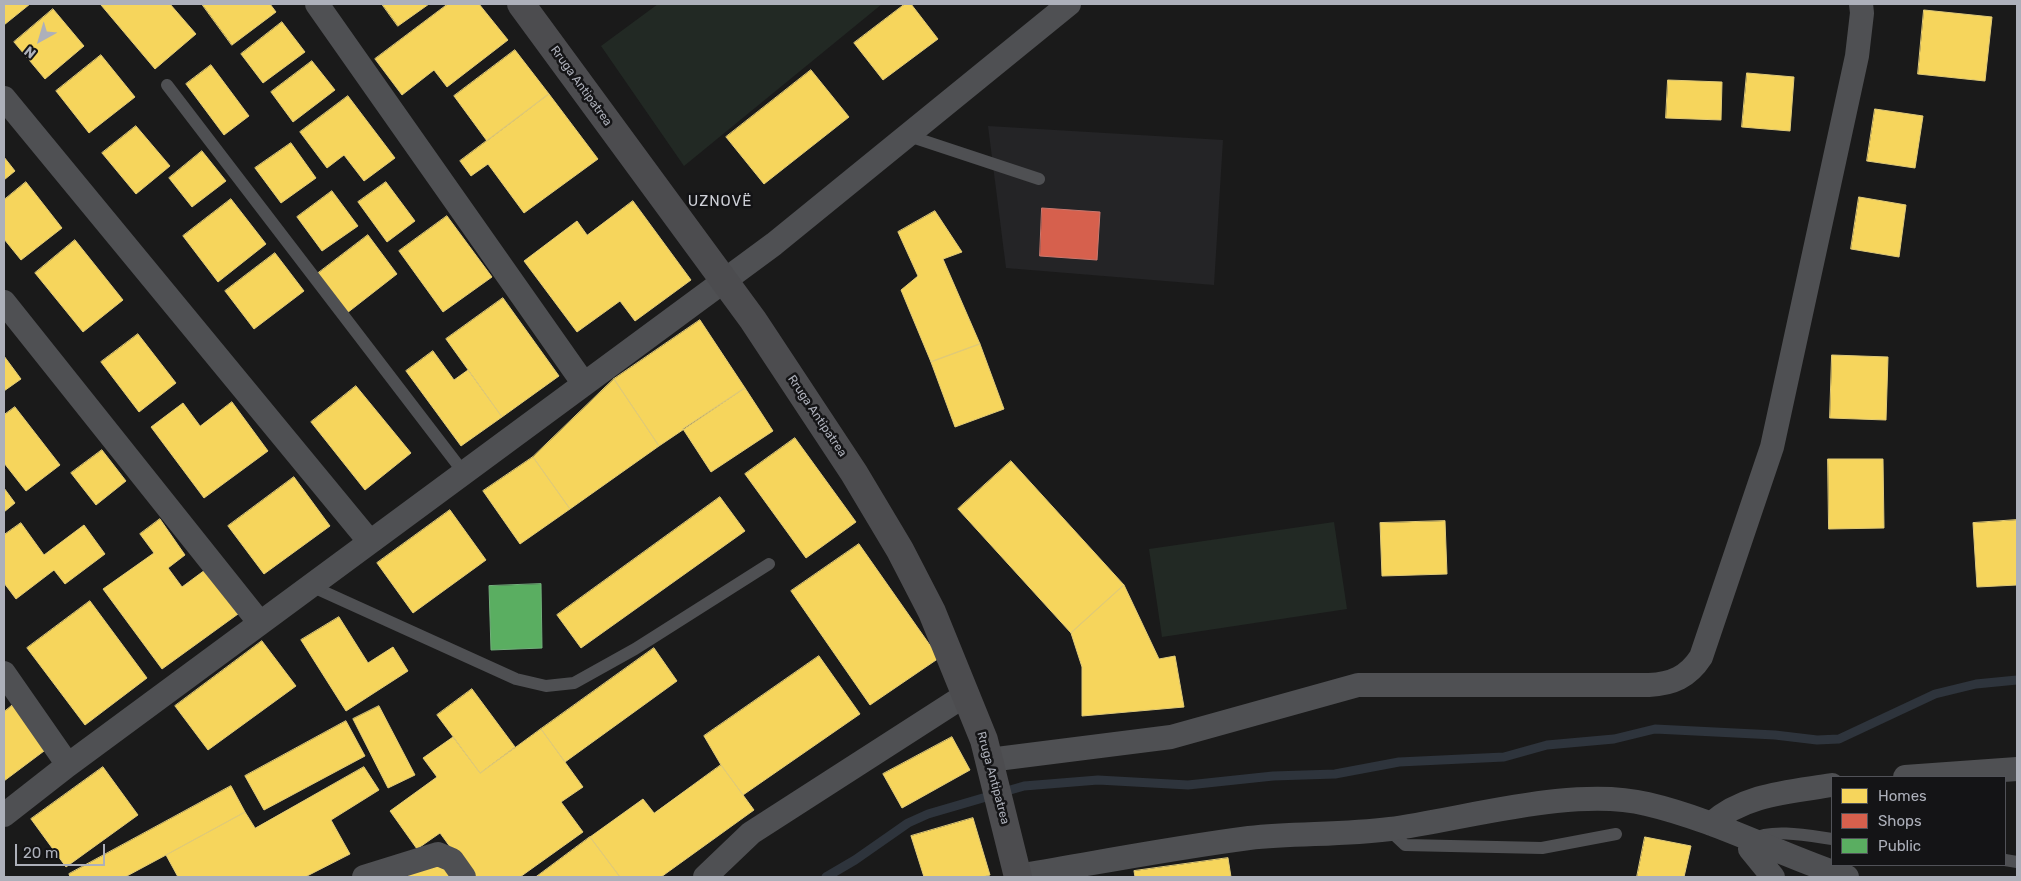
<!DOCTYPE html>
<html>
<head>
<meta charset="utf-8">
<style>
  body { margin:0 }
  #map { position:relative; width:2021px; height:881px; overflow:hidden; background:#1a1a1a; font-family:Rubik,sans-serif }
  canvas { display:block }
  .frame { position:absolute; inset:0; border:5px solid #adb0ba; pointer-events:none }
  .legend { position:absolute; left:1831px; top:776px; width:175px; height:90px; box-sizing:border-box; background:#141416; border:1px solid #515258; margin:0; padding:6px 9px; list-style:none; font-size:15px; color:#adb0ba }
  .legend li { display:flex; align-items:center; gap:10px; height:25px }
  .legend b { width:25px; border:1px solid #515258 }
  .north { position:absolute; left:15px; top:15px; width:50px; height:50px; -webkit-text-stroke:4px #141416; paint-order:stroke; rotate:219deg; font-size:14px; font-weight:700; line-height:20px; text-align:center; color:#adb0ba }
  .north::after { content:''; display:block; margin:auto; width:18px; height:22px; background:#adb0ba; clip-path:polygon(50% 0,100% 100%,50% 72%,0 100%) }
  .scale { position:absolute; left:15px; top:844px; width:90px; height:22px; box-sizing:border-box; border:2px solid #adb0ba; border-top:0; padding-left:6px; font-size:15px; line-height:18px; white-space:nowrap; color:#adb0ba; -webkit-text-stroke:4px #141416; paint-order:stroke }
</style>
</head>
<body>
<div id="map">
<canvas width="2021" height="881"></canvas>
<div class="frame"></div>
<ul class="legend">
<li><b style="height:14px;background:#f6d55c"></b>Homes</li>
<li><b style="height:14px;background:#d6604d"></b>Shops</li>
<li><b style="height:14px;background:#5aae61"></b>Public</li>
</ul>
<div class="north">N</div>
<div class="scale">20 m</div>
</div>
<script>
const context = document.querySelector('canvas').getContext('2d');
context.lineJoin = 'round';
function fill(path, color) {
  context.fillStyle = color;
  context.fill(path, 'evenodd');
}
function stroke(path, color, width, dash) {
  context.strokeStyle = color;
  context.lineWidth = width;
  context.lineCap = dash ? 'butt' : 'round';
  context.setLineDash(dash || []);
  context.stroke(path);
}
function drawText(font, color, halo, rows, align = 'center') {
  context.font = font + ' Rubik,sans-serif';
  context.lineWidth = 5;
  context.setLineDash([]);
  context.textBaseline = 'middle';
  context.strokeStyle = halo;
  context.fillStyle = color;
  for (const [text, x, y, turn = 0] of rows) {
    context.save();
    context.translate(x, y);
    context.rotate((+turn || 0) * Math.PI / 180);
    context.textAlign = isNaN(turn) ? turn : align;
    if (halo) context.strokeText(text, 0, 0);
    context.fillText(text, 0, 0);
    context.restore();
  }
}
fill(new Path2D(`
  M988,126L1223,140L1214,285L1006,268Z`), '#242426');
fill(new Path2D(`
  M658,4H882L684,166L601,46Z
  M1334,522L1347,609L1162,637L1149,549Z`), '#222924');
const homes = new Path2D(`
  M4,4H30L4,25Z
  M170,4L196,34L155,69L101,5Z
  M202,4H270L276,12L232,45Z
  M382,4H429L398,26Z
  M448,4H479L508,40L447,87L434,70L402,95L375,59Z
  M905,4H911L938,39L883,80L854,43Z
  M53,9L84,46L45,79L14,42Z
  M1924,10L1992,17L1985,81L1918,74Z
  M282,22L305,52L263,83L241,54Z
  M515,50L549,94L487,141L454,96Z
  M101,55L135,97L89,133L56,91Z
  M312,61L335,90L293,122L271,92Z
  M211,65L249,116L224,135L186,84Z
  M811,70L849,117L764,184L726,137Z
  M1747,73L1794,77L1790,131L1742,127Z
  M1668,80L1722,82L1721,120L1666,118Z
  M549,94L598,159L524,213L488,164L471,176L460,161Z
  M348,96L395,158L364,181L344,155L327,168L300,132Z
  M1875,109L1923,116L1915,168L1867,161Z
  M136,126L170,166L136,194L102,153Z
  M291,143L316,178L281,203L255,168Z
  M202,151L226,181L192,207L169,178Z
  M4,157L15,171L4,180Z
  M26,182L62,228L21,260L4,239V200Z
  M386,182L415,221L387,242L358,202Z
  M332,191L358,226L322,251L297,217Z
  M1859,197L1906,205L1899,257L1851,249Z
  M231,199L266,244L218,282L183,236Z
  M633,201L691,280L635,321L620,301L577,332L524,261L577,221L587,235Z
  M935,211L962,252L943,259L980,344L931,362L901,290L918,276L898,232Z
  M447,216L492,277L443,312L399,251Z
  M368,235L397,274L347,313L317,274Z
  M75,240L123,300L83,332L35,273Z
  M275,253L304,291L254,329L225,291Z
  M503,298L559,376L502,417L446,339Z
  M700,320L745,388L659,446L614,379Z
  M138,334L176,383L139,412L101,362Z
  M980,344L1004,409L955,427L931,362Z
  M433,351L454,380L468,370L502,417L461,446L406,371Z
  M1832,355L1888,357L1886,420L1830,418Z
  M4,356L21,379L4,391Z
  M614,379L659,446L570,509L533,457Z
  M356,386L411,453L365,490L311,422Z
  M745,388L773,431L711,472L683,429Z
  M232,402L268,451L204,498L151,427L183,403L200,426Z
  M15,407L60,465L26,491L4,463V415Z
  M795,438L856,522L806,558L745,474Z
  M102,450L126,481L96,505L71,473Z
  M533,457L570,509L520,544L483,491Z
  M1828,459H1883L1884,528L1829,529Z
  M1011,461L1124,585L1071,633L958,509Z
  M294,477L330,526L264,574L228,526Z
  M4,488L15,503L4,512Z
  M720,497L745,531L581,648L557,615Z
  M450,510L486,560L413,613L377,563Z
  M160,519L185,555L168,568L182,587L205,570L238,614L162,669L103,589L154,553L140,534Z
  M2017,520V585L1977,587L1973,523Z
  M1445,521L1447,574L1382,576L1380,523Z
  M21,523L44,555L84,525L105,554L65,584L54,570L16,599L4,583V535Z
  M859,544L939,658L870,705L791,591Z
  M1124,585L1159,659L1175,656L1184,707L1082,716V667L1071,633Z
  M90,601L147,678L85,725L27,648Z
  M339,617L368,663L393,647L408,671L346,711L301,640Z
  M262,641L296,686L208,750L175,706Z
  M654,648L677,681L565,762L541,729Z
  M819,656L860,714L743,795L721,765L704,736Z
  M472,689L515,747L480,773L437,715Z
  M14,704L48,748L4,781V712Z
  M379,706L415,775L388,788L353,719Z
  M346,721L365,756L264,810L245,776Z
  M541,729L583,787L561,802L583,832L520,877H472L440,833L417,849L390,811L437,777L423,758L453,737L480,773Z
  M952,737L970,770L902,808L883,774Z
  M721,765L754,810L661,877H620L590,837L643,799L654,813Z
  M103,767L138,815L66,867L31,819Z
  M364,767L379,790L331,820L350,854L305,877H178L166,855L245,812L255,828Z
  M231,786L245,812L166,855L125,877H70L69,874Z
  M973,818L990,875L982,877H924L911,836Z
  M590,837L620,877H536Z
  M1645,837L1691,846L1684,877H1637Z
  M1228,858L1231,877H1135L1134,871Z
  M445,861L450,877H392Z`);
fill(homes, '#f6d55c');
stroke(homes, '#e0ca78', 1);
const shops = new Path2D(`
  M1042,208L1100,212L1097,260L1040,256Z`);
fill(shops, '#d6604d');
stroke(shops, '#ca786e', 1);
const public = new Path2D(`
  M541,584L542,648L491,650L489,586Z`);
fill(public, '#5aae61');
stroke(public, '#73af7c', 1);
stroke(new Path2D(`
  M826,877L855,860L908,823L928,814L1024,786L1098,780L1188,785L1273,776L1335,774L1399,762L1504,757L1547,745L1614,739L1655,729L1775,735L1817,740L1839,739L1935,694L1976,684L2017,680`), '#2e343c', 9);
stroke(new Path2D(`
  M167,85L464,473
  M906,135L1039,179
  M311,586L516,679L546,686L574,683L635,649L769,564
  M1388,829L1405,845L1542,848L1616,834
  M1753,839C1772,828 1811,836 1832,839
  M2005,860L2017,862`), '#4f5053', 12);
stroke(new Path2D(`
  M317,4L584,384
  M4,98L370,542
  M4,302L260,623
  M4,673L68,765
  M989,760L1171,737L1358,685H1649C1672,684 1688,677 1701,657L1772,447L1857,56L1862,13L1861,4
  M1905,777L2017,769
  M4,815L68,765L774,244L1069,4
  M1711,824C1744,794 1790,792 1832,785
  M1751,841L1750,849L1773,877
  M1018,876C1095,863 1172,848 1249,838C1296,833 1343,835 1390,829C1465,819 1574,786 1647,804C1716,820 1780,855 1847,877
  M364,877L438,854L452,860L464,877
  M705,877L751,833L967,694`), '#4f5053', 24);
stroke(new Path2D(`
  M521,4L753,320L854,473L900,550L932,612L984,740L1018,877`), '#4c4c4f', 28);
drawText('12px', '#adb0ba', '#141416', [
  ["Rruga Antipatrea",581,86,54],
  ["Rruga Antipatrea",817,416,56],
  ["Rruga Antipatrea",993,778,75]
]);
context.letterSpacing = '1px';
drawText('15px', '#cdcfd6', '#141416', [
  ["UZNOVË",720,202]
]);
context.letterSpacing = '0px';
</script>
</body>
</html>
